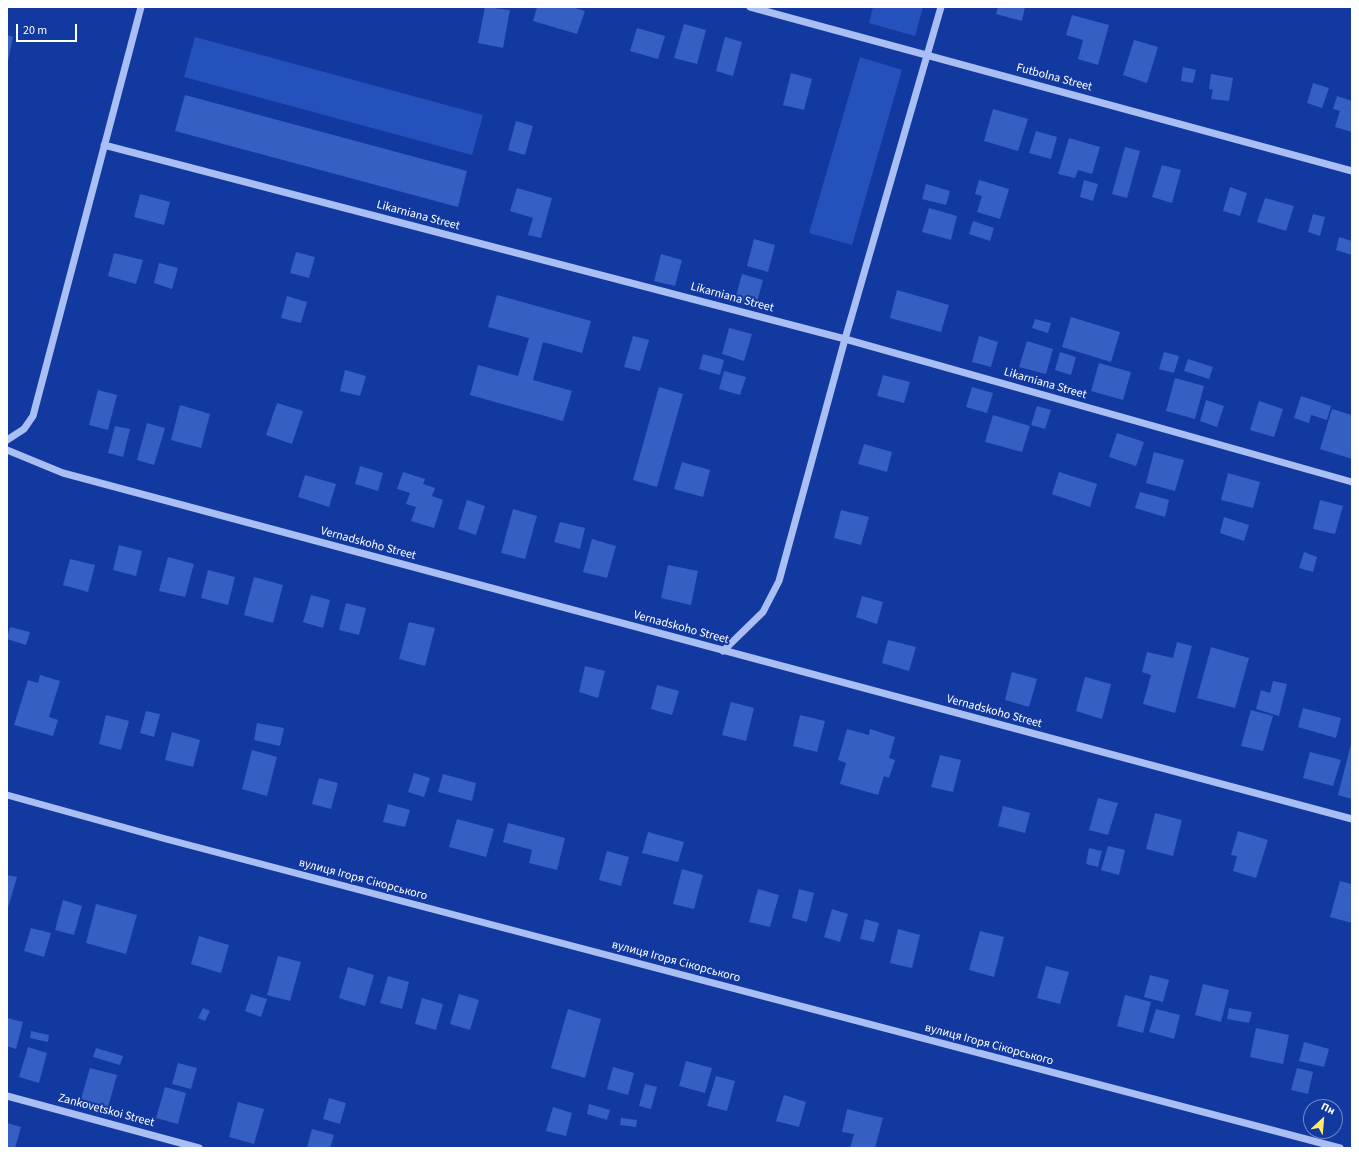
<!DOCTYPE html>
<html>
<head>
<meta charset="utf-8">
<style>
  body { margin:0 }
  #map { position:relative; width:1359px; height:1155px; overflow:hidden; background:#12399f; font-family:"Source Sans 3",sans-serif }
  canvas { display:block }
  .frame { position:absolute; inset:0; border:8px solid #fff; pointer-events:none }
  .north { position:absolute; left:1303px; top:1099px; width:40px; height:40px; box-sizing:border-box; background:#12399f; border:1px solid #7188c5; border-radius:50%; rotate:26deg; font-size:11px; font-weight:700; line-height:16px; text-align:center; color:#fff }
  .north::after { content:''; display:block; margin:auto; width:14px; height:18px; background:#ffec6d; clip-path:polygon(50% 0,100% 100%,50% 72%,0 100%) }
  .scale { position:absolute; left:16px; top:24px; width:61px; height:18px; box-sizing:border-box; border:2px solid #fff; border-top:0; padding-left:5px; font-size:12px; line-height:14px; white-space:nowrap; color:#fff; -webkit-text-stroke:3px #12399f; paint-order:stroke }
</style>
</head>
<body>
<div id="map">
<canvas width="1359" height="1155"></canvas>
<div class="frame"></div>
<div class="north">Пн</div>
<div class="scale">20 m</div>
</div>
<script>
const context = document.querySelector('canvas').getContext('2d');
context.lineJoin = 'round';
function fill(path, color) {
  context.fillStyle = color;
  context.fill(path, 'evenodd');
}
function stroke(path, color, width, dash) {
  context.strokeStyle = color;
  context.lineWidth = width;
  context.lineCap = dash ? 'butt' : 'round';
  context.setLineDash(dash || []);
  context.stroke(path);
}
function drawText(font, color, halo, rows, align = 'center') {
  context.font = font + ' "Source Sans 3",sans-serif';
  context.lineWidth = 4;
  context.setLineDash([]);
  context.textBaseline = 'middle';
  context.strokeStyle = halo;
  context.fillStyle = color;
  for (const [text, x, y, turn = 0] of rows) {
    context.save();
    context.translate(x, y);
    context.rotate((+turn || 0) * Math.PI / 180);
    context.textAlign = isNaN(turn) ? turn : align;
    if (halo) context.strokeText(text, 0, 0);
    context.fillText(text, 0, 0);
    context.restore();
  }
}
fill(new Path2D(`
  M873,7H923L915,36L869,23Z
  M195,37L483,115L472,155L184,77Z
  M860,57L902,70L852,245L809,233Z`), '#2551bd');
fill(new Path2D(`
  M485,7L510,10L503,48L478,43Z
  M537,7H572L585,11L577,34L533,21Z
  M998,7H1025L1022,21L996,14Z
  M1072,15L1109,25L1098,65L1078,59L1083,40L1066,35Z
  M684,24L706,30L697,64L674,58Z
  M637,28L665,36L658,59L630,51Z
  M7,35L13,37L8,61H7Z
  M725,37L742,42L733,76L716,71Z
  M1134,40L1158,47L1147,83L1123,75Z
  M1183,67L1196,70L1193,83L1181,81Z
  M791,73L812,79L804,110L783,105Z
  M1211,74L1233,78L1229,101L1211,99L1213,90L1209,89Z
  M1313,83L1329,88L1322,108L1307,103Z
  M185,95L467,171L458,207L175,131Z
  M1337,96L1352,101V132L1335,127L1340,111L1333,109Z
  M993,109L1028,119L1018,151L984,141Z
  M516,121L533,126L525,155L508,150Z
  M1036,131L1057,137L1051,159L1029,153Z
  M1069,138L1100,147L1092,174L1078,170L1075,178L1058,174Z
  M1125,147L1140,151L1127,198L1112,194Z
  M1162,165L1181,170L1172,203L1152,197Z
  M979,180L1009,189L1000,219L977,212L982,196L975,194Z
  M1084,180L1098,184L1093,201L1080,197Z
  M926,184L950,191L946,205L922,199Z
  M1230,187L1247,193L1240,216L1223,211Z
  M517,188L552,198L541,238L528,235L533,218L510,211Z
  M140,194L170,202L164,225L134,217Z
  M1265,198L1294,206L1286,231L1257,222Z
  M929,208L957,216L951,240L922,232Z
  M1313,214L1325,217L1320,236L1308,232Z
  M973,221L994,228L990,241L969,234Z
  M1339,237L1352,241V255L1336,250Z
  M754,239L775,245L768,272L747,266Z
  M296,252L315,257L309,278L290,273Z
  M114,253L143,260L136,284L108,276Z
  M661,254L682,260L675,286L654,281Z
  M159,263L178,268L172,289L154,283Z
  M742,274L763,280L756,306L735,300Z
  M897,290L949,305L941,332L890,318Z
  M497,295L591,321L582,353L543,342L533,380L572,391L563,421L470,395L478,365L518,376L529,338L488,327Z
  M287,296L307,302L301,323L281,318Z
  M1071,317L1120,332L1111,362L1062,347Z
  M1035,319L1051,323L1048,333L1032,328Z
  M729,328L752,334L744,361L722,354Z
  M633,336L649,340L640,371L624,367Z
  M979,336L998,342L991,367L972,362Z
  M1027,341L1053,349L1046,374L1019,367Z
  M1060,352L1076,357L1071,375L1055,370Z
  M1164,352L1179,356L1174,373L1159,369Z
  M703,354L724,360L720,375L699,369Z
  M1188,359L1213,367L1209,379L1184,371Z
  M1099,363L1131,372L1123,400L1091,391Z
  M345,370L366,376L360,396L340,391Z
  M724,371L746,377L740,395L719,389Z
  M883,375L910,382L904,403L877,396Z
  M1175,378L1204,386L1195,419L1166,411Z
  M659,387L683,394L657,487L633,480Z
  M972,387L993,393L987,413L966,407Z
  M98,390L117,395L108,430L89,425Z
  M1301,396L1331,406L1327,420L1311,415L1309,423L1294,418Z
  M1206,400L1224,406L1217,427L1200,421Z
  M1259,401L1283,409L1274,437L1250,430Z
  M277,403L303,411L292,444L266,435Z
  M180,405L210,414L201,448L171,440Z
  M1037,406L1051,410L1045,429L1031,425Z
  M1332,409L1352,415V459L1320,449Z
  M993,415L1030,426L1022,452L985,442Z
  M147,423L165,428L154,465L137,460Z
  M115,426L130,429L123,457L108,453Z
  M1117,433L1144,442L1136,466L1109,457Z
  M864,444L892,452L887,472L858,464Z
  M1154,452L1184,460L1175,491L1146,483Z
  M682,462L710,470L703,497L674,489Z
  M360,466L383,473L378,491L355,484Z
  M403,472L425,479L423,484L435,488L432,496L443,500L434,528L411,521L416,507L406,504L410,493L397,489Z
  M1059,472L1097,484L1090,507L1052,494Z
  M1228,473L1260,482L1253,508L1221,500Z
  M305,475L336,484L329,507L298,497Z
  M1140,492L1169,500L1165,517L1135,508Z
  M467,500L485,506L476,535L458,529Z
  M1320,500L1343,506L1335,534L1313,529Z
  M513,509L537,516L525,559L501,553Z
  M841,510L869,517L861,545L834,538Z
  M1224,517L1249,525L1244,541L1220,533Z
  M560,522L585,528L580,549L554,542Z
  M592,539L616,546L607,578L583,572Z
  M119,545L142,551L136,576L113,570Z
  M1304,552L1317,557L1313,572L1299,568Z
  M168,557L194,564L185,597L159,591Z
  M70,559L95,565L88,592L63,585Z
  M668,565L698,571L691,605L661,598Z
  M208,570L235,577L228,605L201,598Z
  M254,577L283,585L273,623L244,615Z
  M311,595L330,600L323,628L303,622Z
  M862,596L883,602L877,624L856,617Z
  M346,603L366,608L359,635L339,630Z
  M409,622L435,628L425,666L399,659Z
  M10,627L30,632L26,645L7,639Z
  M888,640L916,647L909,671L882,663Z
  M1177,642L1192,646L1175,713L1143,704L1151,675L1142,672L1147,652L1173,658Z
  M1211,647L1249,658L1235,708L1197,698Z
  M585,666L605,671L598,698L579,692Z
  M1012,672L1037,679L1029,707L1005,700Z
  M40,675L60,681L49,717L58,720L53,736L14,725L28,680L38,683Z
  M1085,677L1111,684L1102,719L1076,711Z
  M1273,681L1287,684L1279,716L1256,709L1261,690L1270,693Z
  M657,685L679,691L672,715L651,709Z
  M731,702L754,708L746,741L722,735Z
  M1303,708L1341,718L1336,738L1298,727Z
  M1251,710L1273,716L1263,751L1241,746Z
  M146,711L160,714L154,737L140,733Z
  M106,715L129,721L121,750L99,744Z
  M800,715L825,721L817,752L793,746Z
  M257,723L284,728L280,746L254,740Z
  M847,729L869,735L870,729L895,737L889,758L895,760L889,778L884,776L878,795L840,784L846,763L838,760Z
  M172,732L200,740L193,767L165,760Z
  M1351,744H1352V799L1338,795Z
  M252,750L277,757L267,796L242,789Z
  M1310,752L1341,760L1333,786L1303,778Z
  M940,755L961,760L953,792L931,787Z
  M414,773L430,778L424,797L408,792Z
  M443,774L476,783L472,801L438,792Z
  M319,778L338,783L331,809L312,804Z
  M1098,798L1118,803L1108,835L1089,830Z
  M388,804L410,810L405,827L383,822Z
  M1003,806L1030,813L1025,833L998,826Z
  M1155,813L1182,820L1173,856L1146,849Z
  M457,819L494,829L486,857L449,847Z
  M508,823L565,838L557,870L529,863L532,850L503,842Z
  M1238,831L1268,840L1256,878L1233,871L1237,856L1231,855Z
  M648,832L684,842L678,862L642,853Z
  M1108,846L1125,850L1119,875L1101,870Z
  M1089,848L1102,851L1098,867L1086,864Z
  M607,851L629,857L621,886L599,880Z
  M682,869L703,875L694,909L673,904Z
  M7,875L17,877L7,911Z
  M1340,881L1352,884V923L1330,917Z
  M758,889L779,895L770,927L749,922Z
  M799,889L814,893L807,922L792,918Z
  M63,900L82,906L74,935L55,930Z
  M96,904L137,915L126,954L86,943Z
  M832,909L848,914L840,942L824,937Z
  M865,919L879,923L874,942L860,939Z
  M31,928L51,933L44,957L24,951Z
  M898,929L920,935L912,968L890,963Z
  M980,931L1004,937L994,977L969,970Z
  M199,936L229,945L221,973L191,964Z
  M278,956L301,962L290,1001L267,995Z
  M1046,966L1069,972L1060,1004L1037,998Z
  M348,967L374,975L365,1006L339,998Z
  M1150,975L1169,980L1163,1002L1144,997Z
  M388,976L409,982L402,1009L380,1003Z
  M1203,984L1229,990L1221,1022L1195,1015Z
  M251,994L267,999L261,1017L245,1011Z
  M459,994L479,1000L470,1030L450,1024Z
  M1125,995L1151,1002L1143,1033L1117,1026Z
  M422,998L443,1004L436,1030L415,1024Z
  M203,1008L210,1011L205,1021L198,1018Z
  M1229,1008L1252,1012L1249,1023L1227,1019Z
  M568,1009L601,1019L585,1078L551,1068Z
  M1156,1009L1180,1015L1174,1039L1149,1032Z
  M7,1018L23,1022L16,1049L7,1046Z
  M1256,1028L1289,1035L1283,1064L1250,1057Z
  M31,1031L49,1035L48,1042L30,1038Z
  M1304,1042L1329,1049L1324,1067L1299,1061Z
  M28,1047L47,1053L39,1083L19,1077Z
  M96,1048L123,1056L120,1065L93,1057Z
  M686,1061L712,1068L705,1093L679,1086Z
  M178,1063L197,1068L191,1089L172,1084Z
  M613,1067L634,1073L628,1095L607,1089Z
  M90,1068L117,1075L108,1107L81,1099Z
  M1297,1068L1313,1072L1308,1094L1291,1090Z
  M716,1076L735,1081L727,1111L707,1106Z
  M645,1084L657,1087L651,1109L639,1106Z
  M165,1087L186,1093L178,1124L156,1118Z
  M784,1095L806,1102L799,1127L776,1121Z
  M329,1098L346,1103L340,1124L323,1119Z
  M238,1102L264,1109L254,1144L229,1137Z
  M589,1104L610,1110L607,1120L587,1114Z
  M553,1107L572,1113L566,1136L546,1131Z
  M847,1109L883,1118L875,1148H850L854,1134L842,1132Z
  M621,1118L637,1120L636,1127L620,1125Z
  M7,1123L21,1127L15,1148H7Z
  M312,1129L334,1135L330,1148H307Z`), '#365fc4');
stroke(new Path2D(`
  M750,7L1352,171
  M104,145L845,339L1352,482
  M7,440L24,429L33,416L141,7
  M7,450L63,473L1352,819
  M723,651L763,612L779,581L845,339L941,7
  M7,795L166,839L1340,1148
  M7,1096L199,1148`), '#a9bff4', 7);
drawText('12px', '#fff', '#12399f', [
  ["Futbolna Street",1054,78,15],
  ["Likarniana Street",418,216,15],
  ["Likarniana Street",732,298,15],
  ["Likarniana Street",1045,384,16],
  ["Vernadskoho Street",368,544,15],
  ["Vernadskoho Street",681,628,15],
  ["Vernadskoho Street",994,712,15],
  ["вулиця Ігоря Сікорського",363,880,15],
  ["вулиця Ігоря Сікорського",676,962,15],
  ["вулиця Ігоря Сікорського",989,1045,15],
  ["Zankovetskoi Street",106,1111,15]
]);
</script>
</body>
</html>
